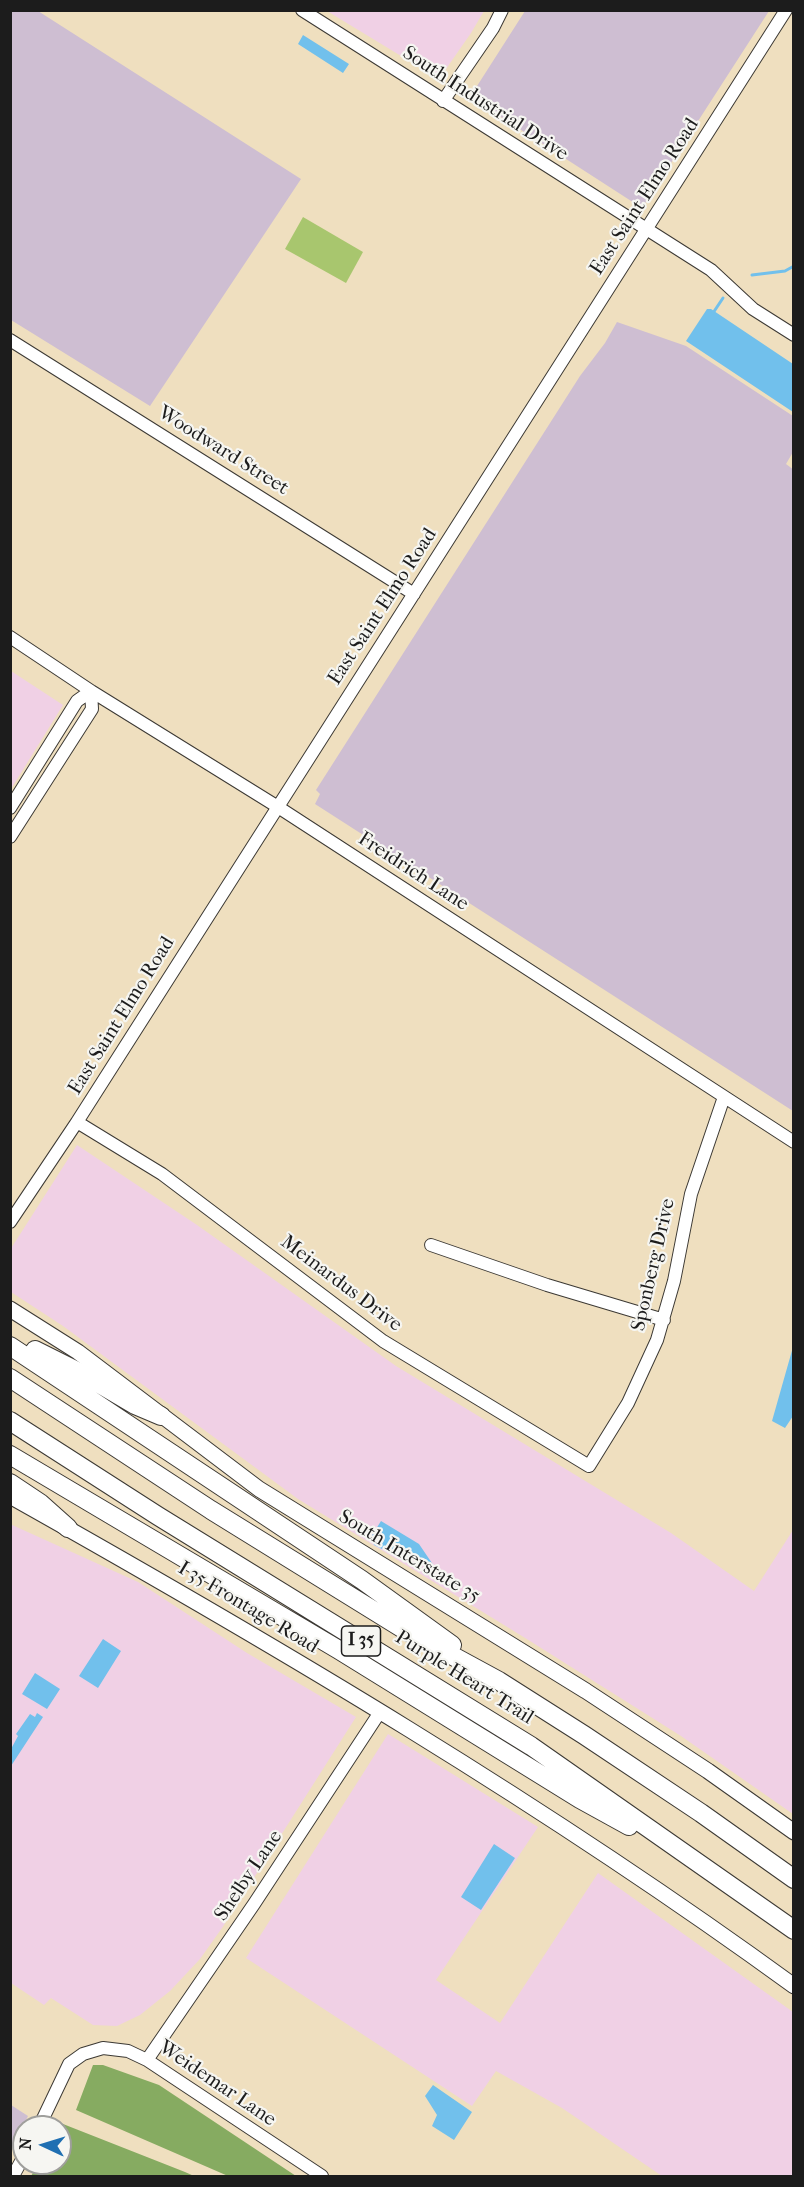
<!DOCTYPE html>
<html>
<head>
<meta charset="utf-8">
<style>
  body { margin:0 }
  #map { position:relative; width:804px; height:2187px; overflow:hidden; background:#efdfbf; font-family:"IM FELL French Canon",serif }
  canvas { display:block }
  .frame { position:absolute; inset:0; border:12px solid #1c1c1c; pointer-events:none }
  .north { position:absolute; left:12px; top:2115px; width:60px; height:60px; box-sizing:border-box; background:#f6f6f2; border:2px solid #9f9f9c; border-radius:50%; rotate:274deg; font-size:16px; font-weight:700; line-height:24px; text-align:center; color:#1c1c1c }
  .north::after { content:''; display:block; margin:auto; width:21px; height:27px; background:#1f6fb2; clip-path:polygon(50% 0,100% 100%,50% 72%,0 100%) }
</style>
</head>
<body>
<div id="map">
<canvas width="804" height="2187"></canvas>
<div class="frame"></div>
<div class="north">N</div>
</div>
<script>
const context = document.querySelector('canvas').getContext('2d');
context.lineJoin = 'round';
function fill(path, color) {
  context.fillStyle = color;
  context.fill(path, 'evenodd');
}
function stroke(path, color, width, dash) {
  context.strokeStyle = color;
  context.lineWidth = width;
  context.lineCap = dash ? 'butt' : 'round';
  context.setLineDash(dash || []);
  context.stroke(path);
}
function drawText(font, color, halo, rows, align = 'center') {
  context.font = font + ' "IM FELL French Canon",serif';
  context.lineWidth = 4.5;
  context.setLineDash([]);
  context.textBaseline = 'middle';
  context.strokeStyle = halo;
  context.fillStyle = color;
  for (const [text, x, y, turn = 0] of rows) {
    context.save();
    context.translate(x, y);
    context.rotate((+turn || 0) * Math.PI / 180);
    context.textAlign = isNaN(turn) ? turn : align;
    if (halo) context.strokeText(text, 0, 0);
    context.fillText(text, 0, 0);
    context.restore();
  }
}
fill(new Path2D(`
  M327,11H484L471,33L439,79Z
  M11,671L63,705L11,789Z
  M77,1145L197,1225L396,1366L671,1533L754,1591L793,1530V1814L681,1736L522,1636L298,1499L63,1326L11,1292L10,1250Z
  M10,1524L138,1582L247,1653L356,1717L222,1928L200,1959L170,1991L140,2015L117,2026L93,2025L51,1998L44,2005L11,1983Z
  M388,1734L538,1827L436,1980L500,2023L598,1873L793,2012V2176H662L562,2108L496,2071L472,2106L246,1958Z`), '#f0d0e5');
fill(new Path2D(`
  M10,11H38L301,179L150,406L11,320Z
  M525,11V10L769,11L642,208L470,97Z
  M617,322L686,346L793,416V452L786,464L794,470L793,1111L315,804L320,794L316,790L580,376L605,343Z
  M11,2105L28,2116L11,2150Z`), '#cebed2');
fill(new Path2D(`
  M303,217L363,252L346,283L285,249Z`), '#a8c66e');
fill(new Path2D(`
  M93,2065H103L159,2085L296,2176H228L76,2110Z
  M63,2124L185,2172L194,2176H31L39,2163H60V2130Z`), '#86ab61');
fill(new Path2D(`
  M303,35L349,64L343,73L298,44Z
  M707,309H711L793,364V412L686,341Z
  M793,1347V1416L785,1428L772,1421Z
  M381,1521L419,1544L438,1572L410,1554L407,1559L385,1546L382,1549L374,1545L371,1537Z
  M103,1639L121,1651L98,1688L79,1676Z
  M35,1673L60,1689L47,1709L22,1694Z
  M37,1713L43,1717L11,1766V1749L18,1736L16,1734L30,1714L35,1717Z
  M494,1844L515,1858L481,1910L461,1897Z
  M433,2085L472,2112L454,2140L432,2126L437,2115L425,2096Z`), '#71c0ec');
stroke(new Path2D(`
  M752,275L785,271L794,266
  M713,313L723,298`), '#71c0ec', 3);
const minor = new Path2D(`
  M302,10L711,270L753,309L794,335
  M443,101L493,28L502,10
  M10,340L414,594
  M10,637L91,691L278,807L794,1142
  M10,808L77,701L91,691
  M10,837L92,709L91,691
  M77,1122L162,1174L383,1341L589,1466L628,1403L657,1340L674,1281L691,1194L724,1097
  M10,1222L77,1122L786,10
  M431,1245L547,1285L664,1320
  M147,2060L254,1904L380,1712
  M39,2127L69,2064L83,2054L103,2048L128,2051L147,2060L322,2176
  M13,2176L24,2156`);
const major = new Path2D(`
  M10,1309L78,1352L259,1489L586,1691L708,1771L794,1832
  M10,1496C279,1647 544,1804 794,1986`);
const highway = new Path2D(`
  M10,1346L362,1580L452,1645
  M35,1350L81,1373L135,1405L161,1416
  M10,1378L211,1510L405,1630L499,1681L584,1735L701,1813L794,1879
  M10,1421L158,1516L531,1746L794,1930
  M10,1455L339,1650L580,1799L629,1826
  M10,1483L40,1503L68,1528`);
stroke(minor, '#3c3934', 14);
stroke(major, '#3c3934', 17);
stroke(highway, '#3c3934', 20);
stroke(minor, '#fff', 12);
stroke(major, '#fff', 15);
stroke(highway, '#fff', 18);
for (const [x, y, w] of [
  [361,1641,39]
]) {
  const box = new Path2D();
  box.roundRect(x - w / 2, y - 15, w, 30, 4.5);
  context.fillStyle = '#f6f6f2';
  context.fill(box);
  stroke(box, '#1c1c1c', 1.5);
}
drawText('bold 18px', '#1c1c1c', null, [
  ["I 35",361,1641]
]);
drawText('20px', '#1c1c1c', '#f6f6f2', [
  ["South Industrial Drive",485,104,33],
  ["East Saint Elmo Road",645,197,-57],
  ["Woodward Street",223,451,32],
  ["East Saint Elmo Road",383,607,-57],
  ["Freidrich Lane",413,872,33],
  ["East Saint Elmo Road",122,1016,-58],
  ["Sponberg Drive",654,1265,-77],
  ["Meinardus Drive",341,1284,37],
  ["South Interstate 35",409,1557,31],
  ["I 35 Frontage Road",248,1608,31],
  ["Purple Heart Trail",464,1678,32],
  ["Shelby Lane",249,1876,-56],
  ["Weidemar Lane",217,2084,34]
]);
</script>
</body>
</html>
